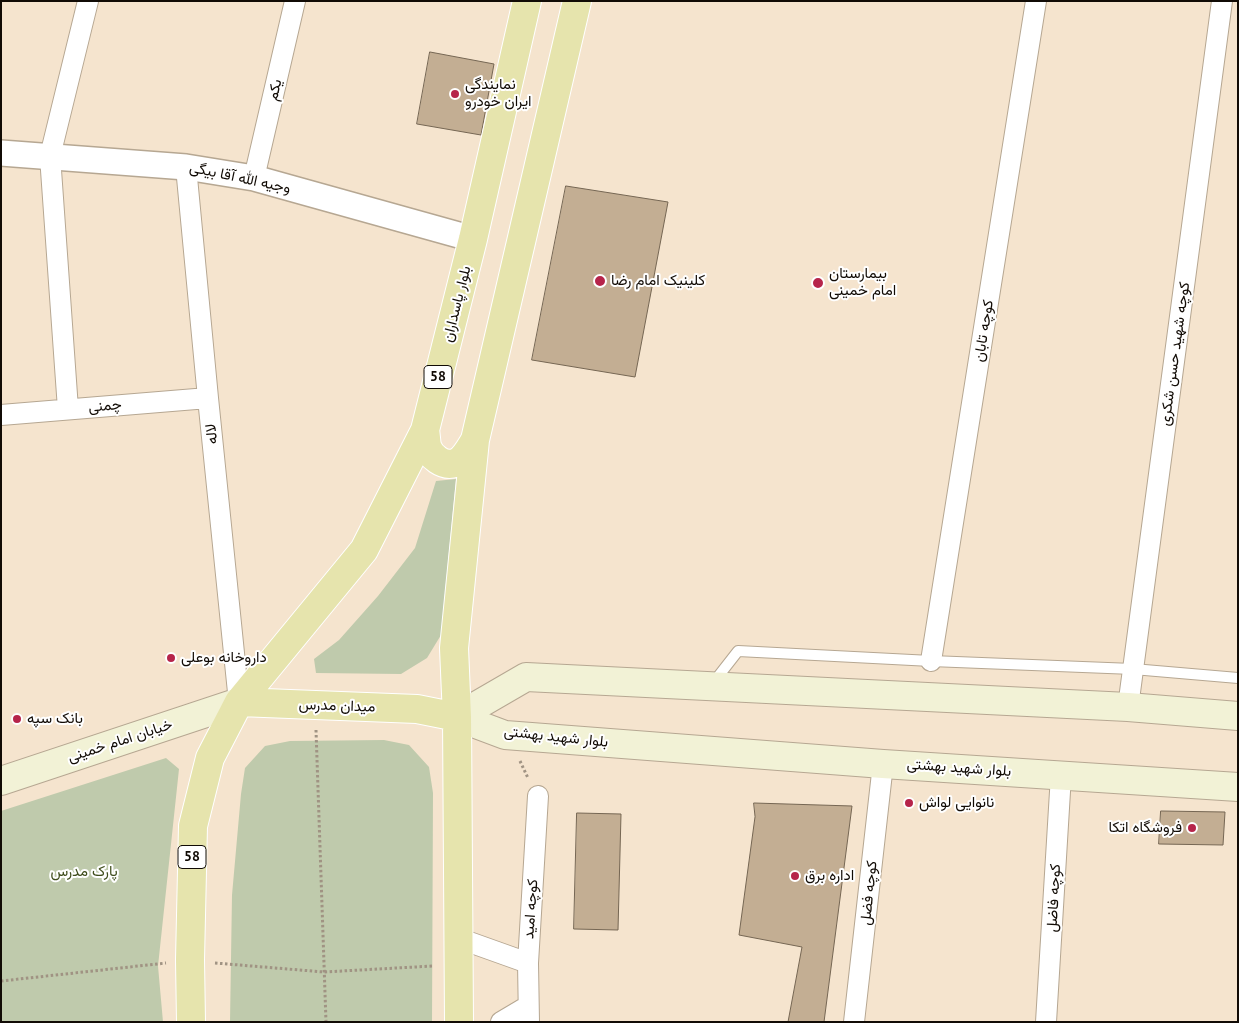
<!DOCTYPE html>
<html>
<head>
<meta charset="utf-8">
<style>
  body { margin:0 }
  #map { position:relative; width:1239px; height:1023px; overflow:hidden; background:#f5e4ce; font-family:"PT Sans",sans-serif }
  canvas { display:block }
  .frame { position:absolute; inset:0; border:2px solid #110b05; pointer-events:none }
</style>
</head>
<body>
<div id="map">
<canvas width="1239" height="1023"></canvas>
<div class="frame"></div>
</div>
<script>
const context = document.querySelector('canvas').getContext('2d');
context.lineJoin = 'round';
function fill(path, color) {
  context.fillStyle = color;
  context.fill(path, 'evenodd');
}
function stroke(path, color, width, dash) {
  context.strokeStyle = color;
  context.lineWidth = width;
  context.lineCap = dash ? 'butt' : 'round';
  context.setLineDash(dash || []);
  context.stroke(path);
}
function drawText(font, color, halo, rows, align = 'center') {
  context.font = font + ' "PT Sans",Vazirmatn,sans-serif';
  context.lineWidth = 4;
  context.setLineDash([]);
  context.textBaseline = 'middle';
  context.strokeStyle = halo;
  context.fillStyle = color;
  for (const [text, x, y, turn = 0] of rows) {
    context.save();
    context.translate(x, y);
    context.rotate((+turn || 0) * Math.PI / 180);
    context.textAlign = isNaN(turn) ? turn : align;
    if (halo) context.strokeText(text, 0, 0);
    context.fillText(text, 0, 0);
    context.restore();
  }
}
fill(new Path2D(`
  M456,479L441,635L427,658L401,674L316,673L314,659L339,640L378,596L415,548L436,481Z
  M384,740L409,745L429,767L433,793L432,1022H230L232,895L241,794L245,768L265,746L290,741Z
  M166,758L179,769L158,966L163,1022H1V811Z`), '#bfcaac');
const building = new Path2D(`
  M430,52L494,64L481,135L417,124Z
  M566,186L668,202L635,377L532,360Z
  M754,803L852,806L824,1022H788L802,947L739,935L755,817Z
  M1161,811L1225,812L1223,845L1159,844Z
  M577,813L621,814L618,930L574,929Z`);
fill(building, '#c3ae93');
stroke(building, '#756653', 1);
const service = new Path2D(`
  M713,683L738,651L931,661L1133,669L1238,678`);
const minor = new Path2D(`
  M186,167L208,398L239,702
  M254,178L295,1
  M68,409L50,156L88,1
  M1,415L208,398
  M931,661L1036,1
  M1128,707L1222,1
  M458,938L528,963
  M501,1022L528,1006
  M529,1022L528,963L538,796
  M854,1022L883,764
  M1046,1022L1061,775`);
const tertiary = new Path2D(`
  M1,153L186,167L254,178L473,239`);
const secondary = new Path2D(`
  M457,717L526,677L1128,707L1238,716
  M457,717L505,735L883,764L1238,787
  M1,781L239,702`);
const primary = new Path2D(`
  M425,430C426,435 426,441 427,446C430,456 443,467 455,463C464,460 470,448 475,440
  M239,702L417,709L457,717
  M191,1022L190,960L193,826L210,758L239,702L364,550L425,430L473,239L527,1
  M459,1022L457,717L454,648L475,440L577,1`);
stroke(service, '#b6a792', 12);
stroke(minor, '#b6a792', 22);
stroke(tertiary, '#b6a792', 28);
stroke(secondary, '#b6a792', 30);
stroke(primary, '#fff', 30);
stroke(new Path2D(`
  M316,730L326,1022
  M520,761L528,778
  M215,963L324,972L433,966
  M1,981L166,963`), '#a09383', 3, [2.5, 2.5]);
stroke(service, '#fff', 10);
stroke(minor, '#fff', 20);
stroke(tertiary, '#fff', 25);
stroke(secondary, '#f2f2d6', 28);
stroke(primary, '#e6e4ad', 28);
for (const [x, y, r, color] of [
  [455,94,5,"#b6244a"],
  [600,281,6,"#b6244a"],
  [818,283,6,"#b6244a"],
  [171,658,5,"#b6244a"],
  [17,719,5,"#b6244a"],
  [909,803,5,"#b6244a"],
  [1192,828,5,"#b6244a"],
  [795,876,5,"#b6244a"]
]) {
  const dot = new Path2D();
  dot.arc(x, y, r, 0, 2 * Math.PI);
  context.fillStyle = color;
  context.fill(dot);
  stroke(dot, '#fff', 2);
}
for (const [x, y, w] of [
  [438,377,28],
  [192,857,28]
]) {
  const box = new Path2D();
  box.roundRect(x - w / 2, y - 11.5, w, 23, 4);
  context.fillStyle = '#fff';
  context.fill(box);
  stroke(box, '#110b05', 1);
}
drawText('bold 14px', '#110b05', null, [
  ["58",438,377],
  ["58",192,857]
]);
drawText('15px', '#110b05', '#fff', [
  ["نمایندگی",465,85],
  ["ایران خودرو",465,102],
  ["بیمارستان",829,274],
  ["امام خمینی",829,291],
  ["کلینیک امام رضا",611,281],
  ["داروخانه بوعلی",181,658],
  ["بانک سپه",27,719],
  ["نانوایی لواش",919,803],
  ["فروشگاه اتکا",1182,828,"right"],
  ["اداره برق",805,876]
], 'left');
drawText('15px', '#110b05', '#fff', [
  ["یکم",275,90,-77],
  ["وجیه الله آقا بیگی",240,178,12],
  ["بلوار پاسداران",457,304,-76],
  ["کوچه تابان",984,331,-81],
  ["کوچه شهید حسن شکری",1175,354,-82],
  ["چمنی",105,406,-5],
  ["لاله",212,434,-96],
  ["میدان مدرس",337,706,2],
  ["بلوار شهید بهشتی",556,737,6],
  ["خیابان امام خمینی",120,741,-18],
  ["بلوار شهید بهشتی",959,768,4],
  ["کوچه فضل",869,893,-84],
  ["کوچه فاضل",1054,898,-87],
  ["کوچه امید",531,909,-86]
]);
drawText('15px', '#3f4d1c', '#fff', [
  ["پارک مدرس",84,872]
]);
</script>
</body>
</html>
